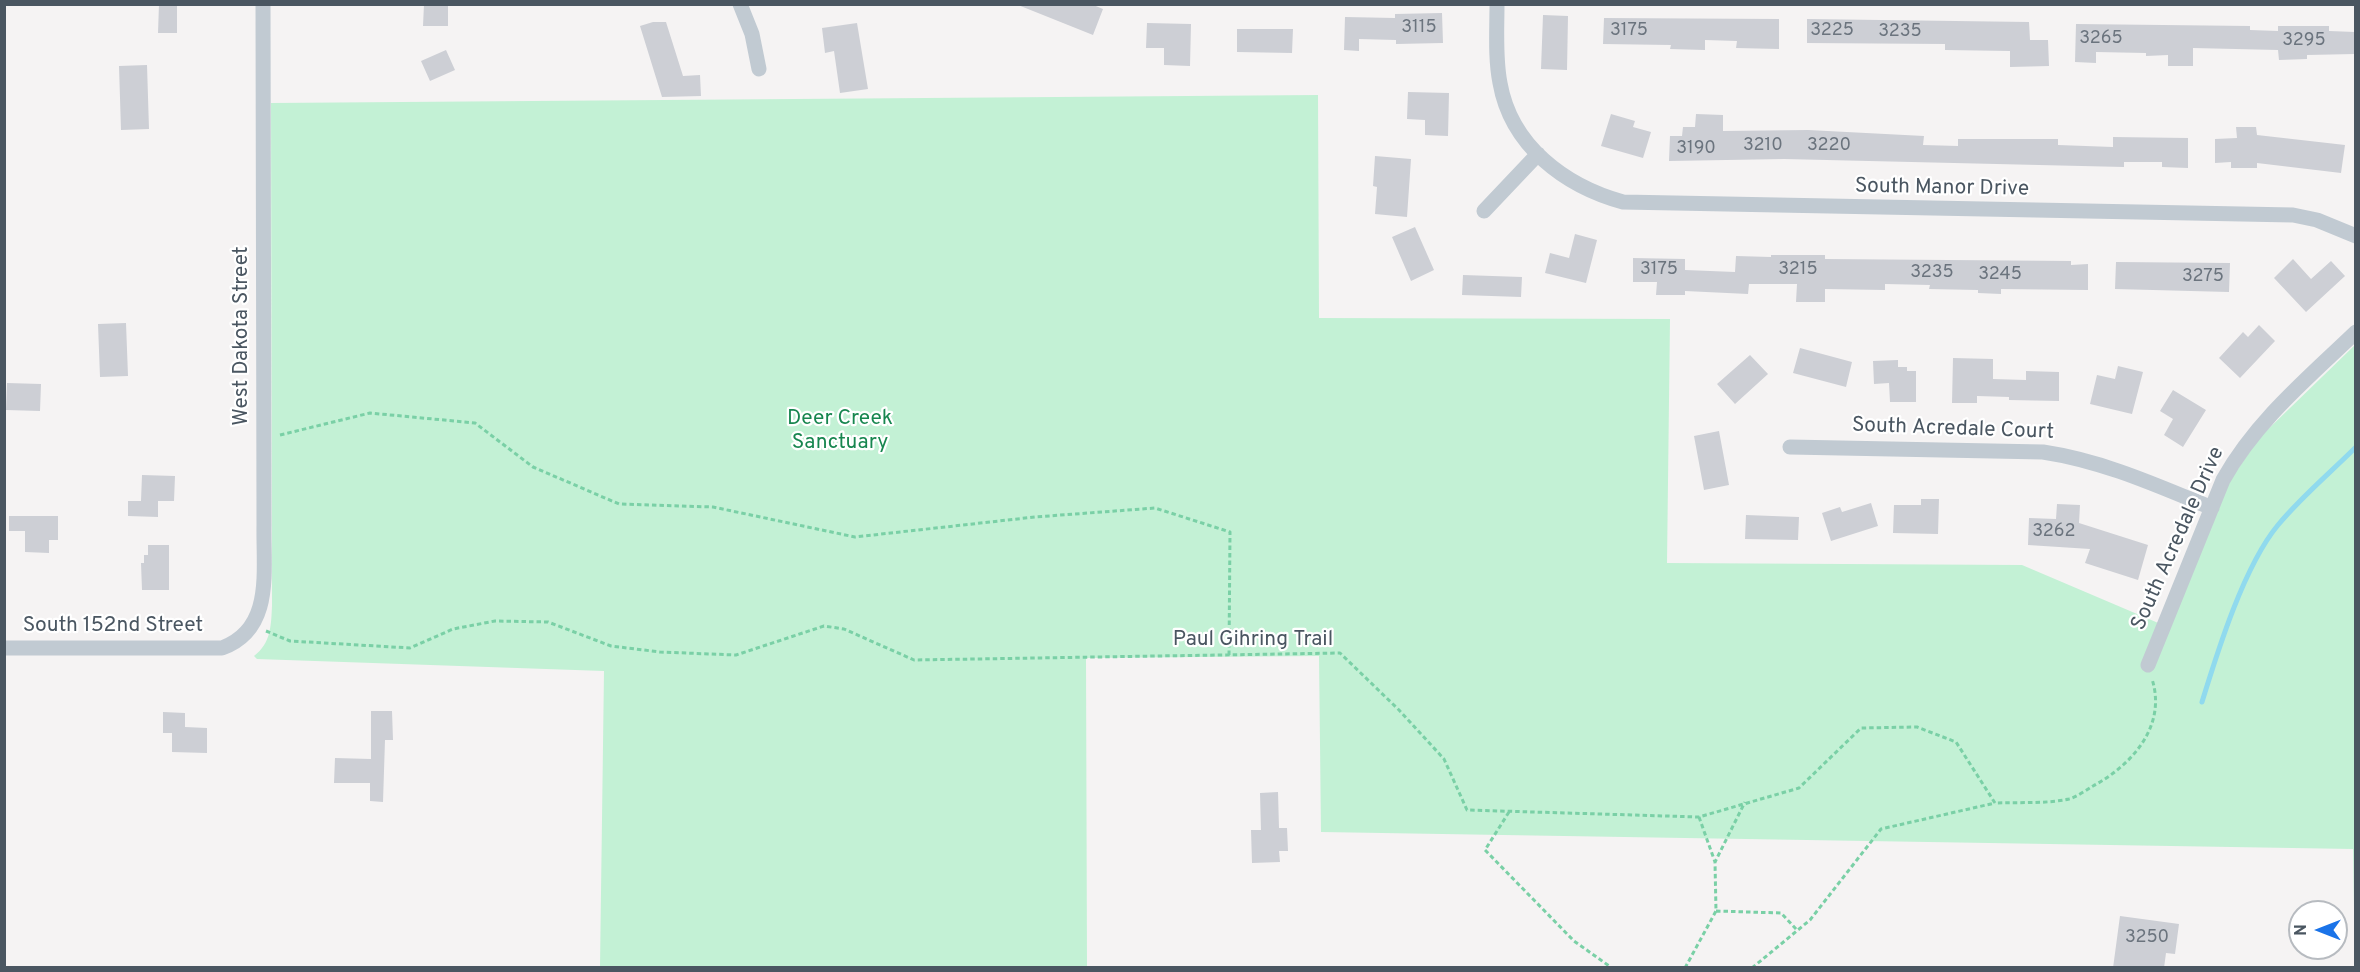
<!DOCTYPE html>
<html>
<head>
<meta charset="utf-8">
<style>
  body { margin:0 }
  #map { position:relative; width:2360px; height:972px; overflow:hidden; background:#f5f3f3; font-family:Overpass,sans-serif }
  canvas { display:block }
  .frame { position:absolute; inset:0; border:6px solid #4a5661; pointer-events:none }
  .north { position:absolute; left:2288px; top:900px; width:60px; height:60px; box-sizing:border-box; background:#fff; border:2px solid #b7bbc0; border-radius:50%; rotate:270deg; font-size:16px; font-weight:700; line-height:24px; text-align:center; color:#4a5661 }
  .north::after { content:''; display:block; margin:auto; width:21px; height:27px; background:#1a73e8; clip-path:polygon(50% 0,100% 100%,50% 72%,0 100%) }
</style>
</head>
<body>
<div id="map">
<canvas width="2360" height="972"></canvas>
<div class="frame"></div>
<div class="north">N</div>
</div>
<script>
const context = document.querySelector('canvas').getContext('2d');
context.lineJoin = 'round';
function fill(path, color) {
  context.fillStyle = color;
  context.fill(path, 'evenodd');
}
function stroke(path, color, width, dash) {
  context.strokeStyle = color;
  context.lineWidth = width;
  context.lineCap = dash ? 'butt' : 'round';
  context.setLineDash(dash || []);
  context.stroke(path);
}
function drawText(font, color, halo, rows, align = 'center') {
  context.font = font + ' Overpass,sans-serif';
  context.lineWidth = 4.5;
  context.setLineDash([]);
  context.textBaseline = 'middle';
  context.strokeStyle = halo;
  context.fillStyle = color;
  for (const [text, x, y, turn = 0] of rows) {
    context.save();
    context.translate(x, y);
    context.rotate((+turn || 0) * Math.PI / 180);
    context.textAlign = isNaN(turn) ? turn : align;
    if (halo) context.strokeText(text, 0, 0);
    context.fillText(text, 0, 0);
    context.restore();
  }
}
fill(new Path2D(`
  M1318,95L1319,318L1670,319L1667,563L2022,565L2170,628L2229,482L2259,438L2355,345V967L2353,849L1321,832L1319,656L1086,658L1087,967H600L604,671L257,659L254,656C271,643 271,626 272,606L271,103Z`), '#c3f1d5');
stroke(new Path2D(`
  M2202,702C2218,650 2244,566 2278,525C2301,497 2330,473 2356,447`), '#90daee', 5);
fill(new Path2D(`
  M159,4H177V33H158Z
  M424,4H448V26H423Z
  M1091,4L1103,9L1093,35L1018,5Z
  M1442,13L1443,43L1396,44V40L1359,39V51L1344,50L1345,17L1395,18V14Z
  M1543,15L1568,16L1567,70L1541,69Z
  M1604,18L1779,19V49L1736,48L1737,41L1705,40V50L1670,49L1671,45L1603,44Z
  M1807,19L2029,22L2030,40H2048L2049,66L2010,67V51L1945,50V44L1807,43Z
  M653,22H666L683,76L700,75L701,96L662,97L640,26Z
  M857,23L868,89L840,93L834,51L825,53L822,28Z
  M1147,23L1191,24L1190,66L1164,65V48H1146Z
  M2076,24L2250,26V30L2278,31V26H2329V31L2355,32V54L2307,55V59L2279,60L2278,50L2193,48V66H2168V55L2146,56V53L2096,52V63L2075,62Z
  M1237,29H1293L1292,53L1237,52Z
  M446,50L455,70L430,81L421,61Z
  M147,65L149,129L121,130L119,66Z
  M1408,92L1449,93L1448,136L1425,135V120L1407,119Z
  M1611,114L1635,121L1633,127L1651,132L1643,158L1601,146Z
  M1696,114L1723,115V131L1808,130L1924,136L1923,145L1958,146V139H2058V145L2113,147V137L2188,138V168L2162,167V162H2124V167L1784,159L1669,161L1670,136H1682L1683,127H1695Z
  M2236,127H2256L2257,135L2345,145L2341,173L2257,163V168H2231V162L2215,163V139L2237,138Z
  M1375,156L1411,159L1407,217L1375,214L1377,187L1373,186Z
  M1415,227L1434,270L1411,281L1392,237Z
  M1575,234L1597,240L1586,283L1545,273L1550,253L1569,258Z
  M1771,255H1825V259L2071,261V265L2088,264V290L2001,289V294L1978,293V290L1929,289L1930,285L1885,284V290L1825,289V302H1796L1797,284H1749L1748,294L1685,291V295H1656L1657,282H1633V258L1685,259V270L1735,272L1736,256L1771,257Z
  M2293,259L2311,279L2331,261L2345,276L2306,312L2274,278Z
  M2116,262L2230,263L2229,292L2115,289Z
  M1463,275L1522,277L1521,297L1462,295Z
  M126,323L128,376L100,377L98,324Z
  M2259,325L2275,341L2240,378L2219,358L2243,332L2248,337Z
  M1800,348L1852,362L1846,387L1793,373Z
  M1750,355L1768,374L1735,404L1717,384Z
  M1953,358L1993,359V379L2026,380V371L2059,372V401L2009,400V397L1977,396V403H1952Z
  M1898,360V367H1907V371H1916V402H1890L1889,383L1874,384L1873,361Z
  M2118,366L2143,372L2132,414L2090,404L2097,375L2115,379Z
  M7,383L41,384L40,411L6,410Z
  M2173,390L2206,410L2183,447L2164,435L2173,419L2160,411Z
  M1719,431L1729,485L1704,490L1694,436Z
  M142,475L175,476L174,501H158V517L128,516V501H141Z
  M1921,499H1939L1938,534L1893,533L1894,505H1921Z
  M1871,503L1878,526L1831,541L1822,513L1840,507L1842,512Z
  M2057,504L2080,505L2079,523L2148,545L2138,580L2085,563L2090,549L2028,545L2029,518L2056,519Z
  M1746,515L1799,517L1798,540L1745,539Z
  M9,516H58V540H49V553L25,552V531H9Z
  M148,545H169V590H142L141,563H144V555H148Z
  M371,711H392L393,740H385L383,802L370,801V783H334L335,758L371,759Z
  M163,712L185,713V727L207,728V753L172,752V733H163Z
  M1278,792L1279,828H1287L1288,851H1279L1280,862L1252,863L1251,830H1261L1260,793Z
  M2120,916L2179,924L2175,954L2166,953L2164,968H2113Z`), '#cdcfd5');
stroke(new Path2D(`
  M280,435L370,413L475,423L533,467L619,504L713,507L855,537L1035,517L1155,508L1230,532L1229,655
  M266,631L290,641L410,648L453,629L495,621L548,622L611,646L660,652L736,655L824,626L844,629L914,660L1340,653L1399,710L1444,759L1467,810L1699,817L1799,788L1861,728L1917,727L1956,742L1995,803C2019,802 2046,804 2069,799C2077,797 2086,790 2093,786C2132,765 2167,726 2152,679
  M1509,812L1485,850L1574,941L1612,968
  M1699,817L1715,862
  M1716,911L1781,913L1797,930
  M1685,968L1716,911L1715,862L1745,802
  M1752,968L1810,920L1881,829L1995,803`), '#7ad0a6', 3, [4.5, 3]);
stroke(new Path2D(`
  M740,4L752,34L759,69
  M1497,4C1497,30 1495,58 1500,83C1511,146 1565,186 1623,202L2293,215L2317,220L2356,236
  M1484,211L1538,154
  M1790,447L2043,452C2103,461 2156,485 2212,508
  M4,648H222C274,629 263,571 264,525L263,4
  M2148,665L2223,480C2256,421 2308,378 2356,332`), '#c1cad2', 15);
drawText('18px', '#6b747e', null, [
  ["3115",1419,28],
  ["3175",1629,31],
  ["3225",1832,31],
  ["3235",1900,32],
  ["3265",2101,39],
  ["3295",2304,41],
  ["3210",1763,146],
  ["3220",1829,146],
  ["3190",1696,149],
  ["3175",1659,270],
  ["3215",1798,270],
  ["3235",1932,273],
  ["3245",2000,275],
  ["3275",2203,277],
  ["3262",2054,532],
  ["3250",2147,938]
]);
drawText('21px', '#4a5661', '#fff', [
  ["South Manor Drive",1942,189,1],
  ["West Dakota Street",243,336,-90],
  ["South Acredale Court",1953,430,2],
  ["South Acredale Drive",2179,539,-66],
  ["South 152nd Street",113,627],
  ["Paul Gihring Trail",1253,641]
]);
drawText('21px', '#17864f', '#fff', [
  ["Deer Creek",840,420],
  ["Sanctuary",840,444]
]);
</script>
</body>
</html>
